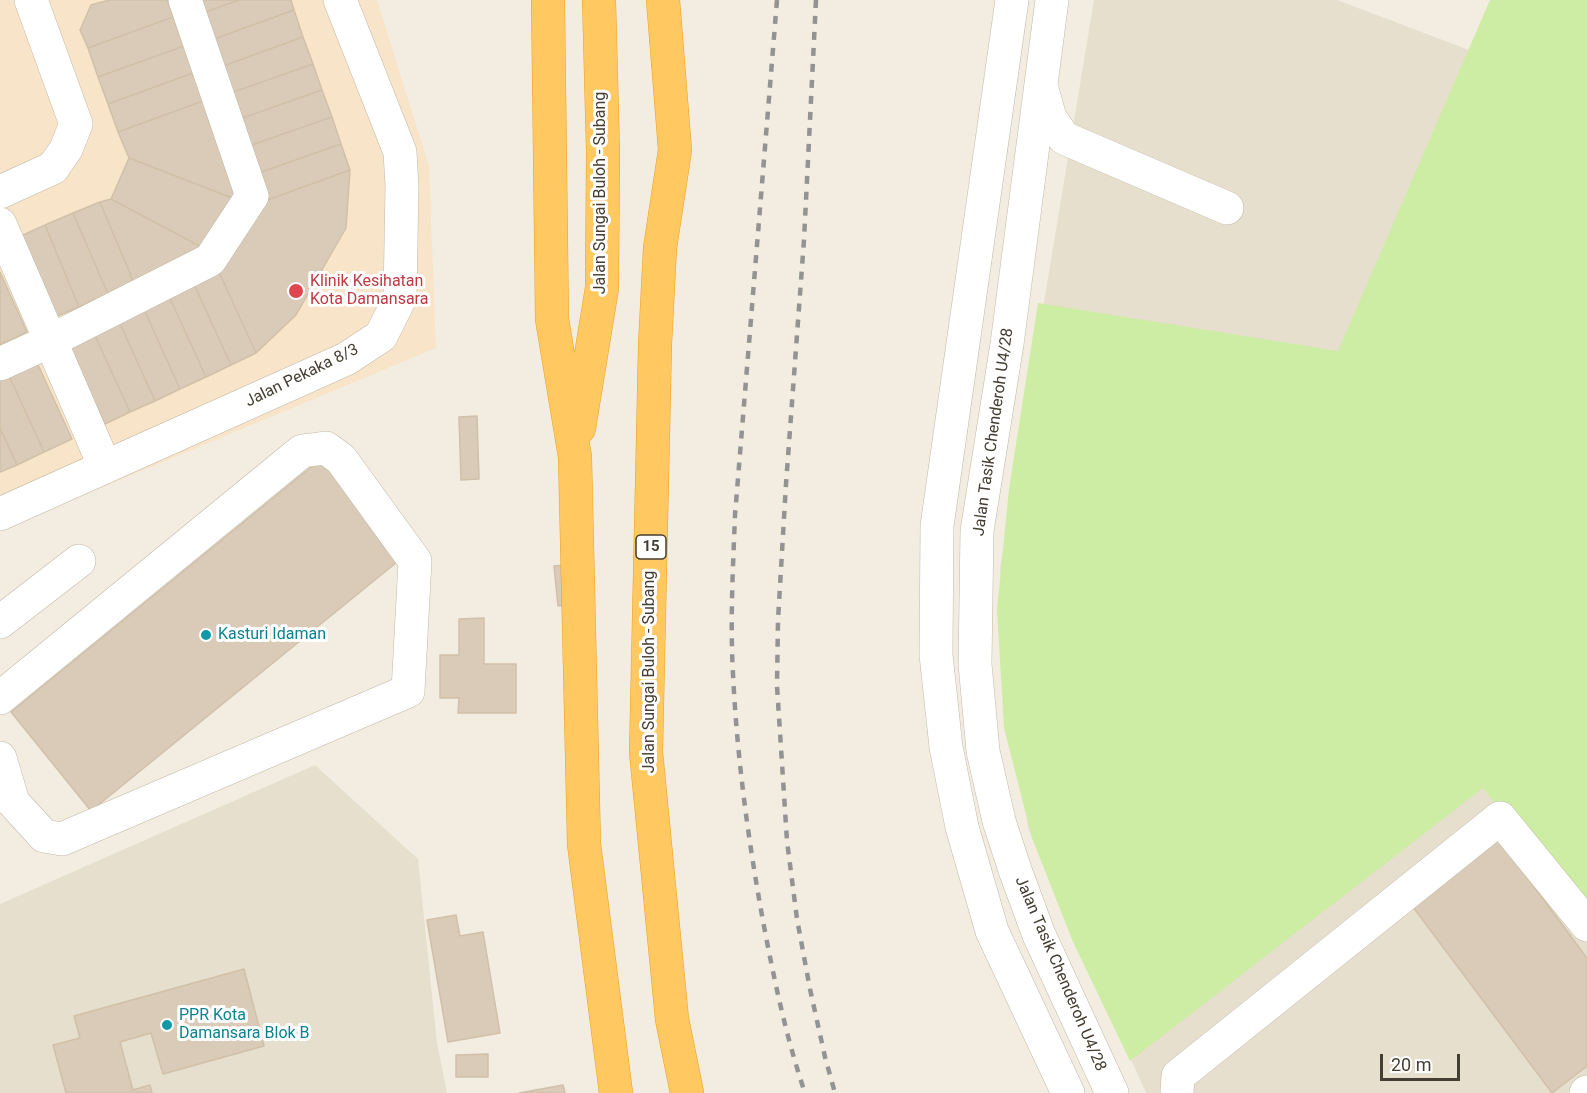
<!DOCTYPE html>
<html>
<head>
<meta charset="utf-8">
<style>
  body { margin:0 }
  #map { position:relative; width:1587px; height:1093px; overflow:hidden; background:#f3ede1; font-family:Roboto,sans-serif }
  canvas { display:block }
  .scale { position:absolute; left:1380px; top:1054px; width:80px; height:27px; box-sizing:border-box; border:3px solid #443d31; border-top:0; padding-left:8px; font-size:18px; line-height:21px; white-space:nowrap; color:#443d31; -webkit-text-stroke:4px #fff; paint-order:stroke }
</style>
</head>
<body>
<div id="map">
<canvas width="1587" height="1093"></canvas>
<div class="scale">20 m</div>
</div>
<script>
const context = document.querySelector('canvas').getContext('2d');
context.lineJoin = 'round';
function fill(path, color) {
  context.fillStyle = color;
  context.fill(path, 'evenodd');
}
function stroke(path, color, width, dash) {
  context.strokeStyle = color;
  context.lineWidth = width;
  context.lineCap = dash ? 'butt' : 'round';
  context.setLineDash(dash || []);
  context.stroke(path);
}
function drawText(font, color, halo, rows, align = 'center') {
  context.font = font + ' Roboto,sans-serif';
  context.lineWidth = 6;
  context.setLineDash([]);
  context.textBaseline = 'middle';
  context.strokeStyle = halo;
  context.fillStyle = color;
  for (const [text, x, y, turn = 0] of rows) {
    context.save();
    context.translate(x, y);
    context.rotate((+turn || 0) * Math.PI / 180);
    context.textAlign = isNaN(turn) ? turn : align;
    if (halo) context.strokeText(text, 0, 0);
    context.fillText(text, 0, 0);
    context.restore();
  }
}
fill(new Path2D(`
  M1094,0H1337L1477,53L1587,0V1093H1146L1028,828L1000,568Z
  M315,765L418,859L437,1043L447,1093H0V904Z`), '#e7dfce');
fill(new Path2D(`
  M0,0H377L429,166L436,348L0,530Z`), '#f8e4c9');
fill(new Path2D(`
  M1490,0H1587V921L1483,788L1130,1061L1073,942L1032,838L1004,728L997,610L1009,489L1038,303L1338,351Z`), '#cdeca4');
const building = new Path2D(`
  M109,0H167L173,17L88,48L80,30L91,5Z
  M191,0H239L197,15Z
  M239,0H291L294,10L206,42L197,15Z
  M294,10L303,37L215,69L206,42Z
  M173,17L184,46L98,77L88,48Z
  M303,37L313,64L225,95L215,69Z
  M184,46L193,73L108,104L98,77Z
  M313,64L322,90L234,121L225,95Z
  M193,73L203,101L118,132L108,104Z
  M322,90L332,117L243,148L234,121Z
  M203,101L240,201L129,158L118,132Z
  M332,117L341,144L253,175L243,148Z
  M341,144L350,170L262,202L253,175Z
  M129,158L240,201L209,251L111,199Z
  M350,170L346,228L296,315L256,353L218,270L262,202Z
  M111,199L209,251L134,283L100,202Z
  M100,202L134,283L108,294L73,213Z
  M73,213L108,294L79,307L45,225Z
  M45,225L79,307L55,317L21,236Z
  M218,270L256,353L231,365L193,282Z
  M0,272L27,332L0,345Z
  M193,282L231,365L206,377L168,294Z
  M168,294L206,377L180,389L142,305Z
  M142,305L180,389L155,401L117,317Z
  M117,317L155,401L130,412L92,329Z
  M92,329L130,412L105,424L66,341Z
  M34,356L72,439L44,452L6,369Z
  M6,369L44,452L17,465L0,428V372Z
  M477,416L479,479L461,480L459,417Z
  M0,428L17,465L0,472Z
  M322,458L402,558L91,811L11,712Z
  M569,565L572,604L558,606L554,566Z
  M484,618V664H516V713H458L459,698H440V655H459V619Z
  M1497,837L1587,958V1066L1552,1093L1410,903Z
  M456,915L460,936L483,932L500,1033L448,1042L427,920Z
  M244,969L264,1046L163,1074L151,1033L120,1042L133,1090L150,1085L152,1093H66L53,1045L80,1038L74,1016Z
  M488,1054V1077H456V1055Z
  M563,1085L565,1093H519Z`);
fill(building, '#d9cbb8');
stroke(building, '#d1c0a8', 1.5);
const minor = new Path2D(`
  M1012,0L937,526L936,655L946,747L962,827L992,931L1068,1093
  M1052,0L1007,344L977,531L975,664L983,751L999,821L1015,870L1039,935L1112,1093
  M1042,89L1050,118L1064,138L1227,208
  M0,192L53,168L66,149L76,124L31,0
  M0,224L105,467
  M0,364L50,341L210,260L252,196L185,0
  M0,514L346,359L381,336L400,298L402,186L400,152L340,0
  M0,622L79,561
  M0,698L302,451L326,448L341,459L415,561L408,691L62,839L44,836L13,802L0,758
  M1177,1093L1178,1076L1500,818L1587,925
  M1586,1093L1587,1092`);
const highway = new Path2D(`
  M548,0L552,319L575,457L584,844L616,1093
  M663,0L675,150L660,248L655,345L646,752L672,1019L687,1093
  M579,428L602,288L603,152L599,0`);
stroke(minor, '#c1b8a6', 34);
stroke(highway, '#eea020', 34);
stroke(minor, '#fff', 33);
stroke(highway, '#ffc860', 33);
stroke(new Path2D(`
  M777,0L735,515C733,568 730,621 733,674C737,757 748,839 763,921C774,979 786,1037 805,1093
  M816,0L804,240L786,484L778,620L777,686L787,841L797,919L810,989L825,1057L835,1093`), '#939393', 4.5, [8, 8]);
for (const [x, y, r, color] of [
  [296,291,8,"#e0444e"],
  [206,635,6,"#0f9aa8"],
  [167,1025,6,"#0f9aa8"]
]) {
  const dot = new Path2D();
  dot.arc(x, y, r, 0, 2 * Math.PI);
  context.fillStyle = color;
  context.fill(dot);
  stroke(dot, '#fff', 2);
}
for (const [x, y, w] of [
  [651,547,30]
]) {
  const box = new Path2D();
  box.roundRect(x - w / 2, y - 12, w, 24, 4.5);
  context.fillStyle = '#fff';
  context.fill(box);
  stroke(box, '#443d31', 1.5);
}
drawText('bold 15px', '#443d31', null, [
  ["15",651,547]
]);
drawText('16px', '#443d31', '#fff', [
  ["Jalan Sungai Buloh - Subang",601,193,-90],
  ["Jalan Pekaka 8/3",302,376,-26],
  ["Jalan Tasik Chenderoh U4/28",994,432,-82],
  ["Jalan Sungai Buloh - Subang",650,672,-90],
  ["Jalan Tasik Chenderoh U4/28",1060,974,67]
]);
drawText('16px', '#be3a42', '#fff', [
  ["Klinik Kesihatan",310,282],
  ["Kota Damansara",310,300]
], 'left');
drawText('16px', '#0d838f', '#fff', [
  ["Kasturi Idaman",218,635],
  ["PPR Kota",179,1016],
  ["Damansara Blok B",179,1034]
], 'left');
</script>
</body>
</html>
